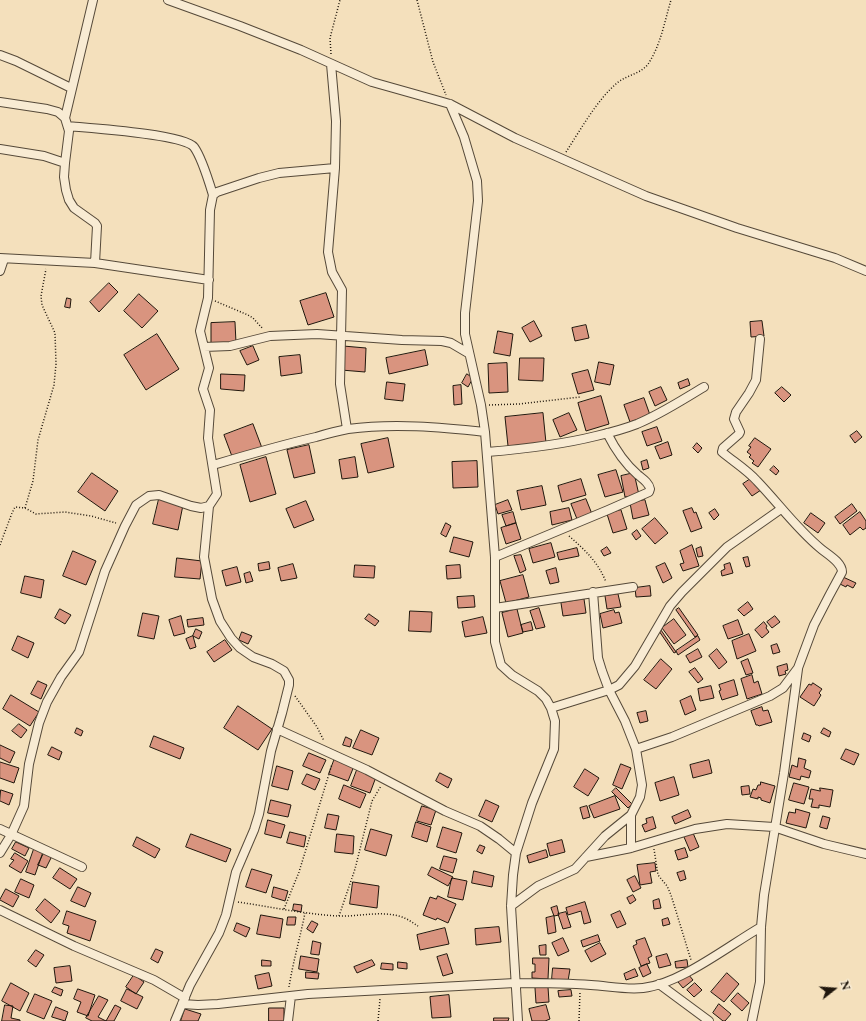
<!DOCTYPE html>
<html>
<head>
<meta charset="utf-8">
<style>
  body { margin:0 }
  #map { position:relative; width:866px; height:1021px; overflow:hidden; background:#f4e0bc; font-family:"EB Garamond",serif }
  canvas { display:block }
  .north { position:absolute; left:814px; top:969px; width:40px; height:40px; -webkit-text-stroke:3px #f8ebd3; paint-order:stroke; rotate:73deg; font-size:11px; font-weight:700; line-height:16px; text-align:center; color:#20170d }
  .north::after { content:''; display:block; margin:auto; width:14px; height:18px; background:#20170d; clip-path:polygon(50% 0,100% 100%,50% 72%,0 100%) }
</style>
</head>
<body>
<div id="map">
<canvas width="866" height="1021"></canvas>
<div class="north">N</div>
</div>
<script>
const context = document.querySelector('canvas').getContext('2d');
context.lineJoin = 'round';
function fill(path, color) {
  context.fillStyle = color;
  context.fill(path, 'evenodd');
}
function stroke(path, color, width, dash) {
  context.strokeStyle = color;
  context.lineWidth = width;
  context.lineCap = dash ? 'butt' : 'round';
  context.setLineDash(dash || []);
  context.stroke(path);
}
const building = new Path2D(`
  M109,283L118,292L99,312L90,302Z
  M326,293L334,317L308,325L300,301Z
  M139,294L158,311L142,328L124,311Z
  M67,298L71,299L70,308L65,307Z
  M534,321L542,336L530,342L522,328Z
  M762,321L764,336L751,337L750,322Z
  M235,322L236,343L211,344V323Z
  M586,325L589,338L575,341L572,328Z
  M498,331L513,334L510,356L494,353Z
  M157,334L179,369L146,390L124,355Z
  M253,346L259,360L247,365L240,351Z
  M343,346L366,348L365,372L341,370Z
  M425,350L428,365L389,374L386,358Z
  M300,355L302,373L281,376L279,357Z
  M520,358H544L543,381L519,380Z
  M599,362L614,365L610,385L595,382Z
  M507,363L508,392L489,393L488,364Z
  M588,370L594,390L578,394L572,374Z
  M221,374L245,375L244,391L221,389Z
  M467,374L473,378L468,387L462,383Z
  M688,379L690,385L680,389L678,383Z
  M387,382L405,384L403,401L385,399Z
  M461,385L462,404L454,405L453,386Z
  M661,387L667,400L655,406L649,392Z
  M782,387L791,395L784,402L775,393Z
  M601,396L609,424L586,431L578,403Z
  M644,398L650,415L630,422L624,405Z
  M543,413L546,443L508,446L505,417Z
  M569,413L577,430L560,437L553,420Z
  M253,424L262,448L233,459L224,435Z
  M657,427L662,441L647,446L642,432Z
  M857,431L862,437L855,443L850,436Z
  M388,438L394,467L368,473L361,444Z
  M755,438L771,449L758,467L752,463L754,461L749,457L751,455L747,452L751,447L749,446Z
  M668,442L672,455L660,459L655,447Z
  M697,443L702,448L698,453L693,448Z
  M309,445L315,473L294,478L287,450Z
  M266,457L276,494L250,502L240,465Z
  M355,457L358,477L342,479L339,460Z
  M647,460L649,468L643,470L641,462Z
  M477,461L478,487L453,488L452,462Z
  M774,466L779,471L776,475L770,470Z
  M616,470L623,492L605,497L598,475Z
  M92,473L118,491L105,511L78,492Z
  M634,473L639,495L625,497L621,476Z
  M752,478L761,490L752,496L743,484Z
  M581,479L586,495L562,502L558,486Z
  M542,486L546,505L521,510L517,491Z
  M159,499L183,505L178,530L153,524Z
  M586,499L592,514L577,519L571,504Z
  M508,500L512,510L498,514L495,505Z
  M645,500L649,515L633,519L630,503Z
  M306,501L314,520L294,528L286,509Z
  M852,504L857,511L840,524L835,517Z
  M569,508L572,520L552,525L550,512Z
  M692,508L694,513L696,512L702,528L691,532L683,511Z
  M715,509L719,515L714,520L709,513Z
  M621,510L627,529L613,533L607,514Z
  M513,512L516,523L506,526L502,515Z
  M860,512L866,521V528L863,530L860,527L850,535L843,525Z
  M811,513L825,523L818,533L804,523Z
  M655,518L668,533L655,544L642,529Z
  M446,523L451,526L446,537L441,534Z
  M516,523L521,539L506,544L501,528Z
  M637,530L641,536L636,540L632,534Z
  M454,537L473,542L469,557L450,552Z
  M551,543L555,557L533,563L529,549Z
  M692,545L699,566L683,571L680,564L684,563L680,551Z
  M607,547L611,553L604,556L601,551Z
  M701,547L703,556L698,557L696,549Z
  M577,548L579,556L559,560L557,553Z
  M73,551L96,561L86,585L63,576Z
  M521,555L526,570L520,573L514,556Z
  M748,557L750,566L746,567L743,558Z
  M177,558L202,561L200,579L175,577Z
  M269,562L270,569L259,571L258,564Z
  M665,563L672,578L663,583L656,567Z
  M730,563L733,573L722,576L721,571L725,569L724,565Z
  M293,564L297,578L281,581L278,568Z
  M355,565L375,566L374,578L354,577Z
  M460,565L461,578L447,579L446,566Z
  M237,567L241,582L226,586L222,571Z
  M556,568L559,582L550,584L546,571Z
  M250,572L253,581L246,583L244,574Z
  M523,575L529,597L506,603L500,581Z
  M25,576L44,580L41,598L21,593Z
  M843,577L856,583L853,588L847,585L846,587L840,584Z
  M650,586L651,596L636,597L635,588Z
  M618,594L621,607L607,609L605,596Z
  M474,596L475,607L458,608L457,597Z
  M584,599L586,613L563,616L561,603Z
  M748,602L753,609L744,616L738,610Z
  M539,608L545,627L536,629L530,611Z
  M679,608L698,635L695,637L676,610Z
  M60,609L71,615L65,624L55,618Z
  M517,609L523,633L508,637L502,613Z
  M614,610L615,613L619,612L622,623L603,628L600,614Z
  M410,611L432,612L431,632L409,631Z
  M143,613L159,616L154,639L138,636Z
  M369,614L379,621L375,626L365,619Z
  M181,616L185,633L174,636L169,620Z
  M775,616L780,622L772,628L767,622Z
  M483,617L487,633L465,637L462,622Z
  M203,618L204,625L188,627L187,620Z
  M674,619L686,635L674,644L662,628Z
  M738,620L743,634L728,639L723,626Z
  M531,622L533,630L523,632L521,625Z
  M764,622L767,626L766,628L769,632L762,638L755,630Z
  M196,629L202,632L199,639L193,636Z
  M661,630L676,652L674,653L659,631Z
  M242,632L252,636L248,644L239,640Z
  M749,634L756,651L737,659L732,641Z
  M18,636L34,643L28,658L12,650Z
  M193,636L196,647L190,649L186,639Z
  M698,636L700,640L678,655L676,651Z
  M225,640L232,650L214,662L207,652Z
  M777,644L780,652L773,654L771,646Z
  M698,649L702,657L690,663L686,656Z
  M717,649L727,662L719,669L709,656Z
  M661,659L672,669L656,689L644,680Z
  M748,659L753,673L746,675L741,662Z
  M787,664L788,670L785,671L786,674L779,676L777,667Z
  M695,668L703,679L698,683L689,672Z
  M752,675L754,683L758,681L762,694L747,699L741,679Z
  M734,680L738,695L722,700L719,691L721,690L719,685Z
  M38,681L47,685L41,699L31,694Z
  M813,683L822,689L819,693L821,695L814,706L800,697L809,684L811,685Z
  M711,686L714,698L700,701L698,689Z
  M11,695L39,712L30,726L3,709Z
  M691,696L696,710L685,715L680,701Z
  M238,706L272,729L258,750L224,728Z
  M762,707L763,711L768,710L772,722L759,726L758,725H756L751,711Z
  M646,711L648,721L640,723L637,713Z
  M19,724L27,730L21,738L12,731Z
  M77,728L83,731L81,736L75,733Z
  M824,728L831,732L829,737L821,733Z
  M361,730L379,738L372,755L353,748Z
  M804,733L811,736L809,742L802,739Z
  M154,736L184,748L180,759L150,747Z
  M346,737L352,740L350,747L343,745Z
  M0,745L15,752L10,763L0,758Z
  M52,747L62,752L59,760L48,755Z
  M846,749L859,754L854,765L841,759Z
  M309,753L326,760L320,773L303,766Z
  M335,758L354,766L348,781L329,774Z
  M799,758L806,760L804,768L811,771L809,778L801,776L800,780L789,777L792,765L797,767Z
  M709,760L712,773L693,778L690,765Z
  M0,762L19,768L14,783L0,778Z
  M621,764L631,768L622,789L613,785Z
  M277,766L293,771L288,790L272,786Z
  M585,769L599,778L588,796L574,787Z
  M357,770L376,777L370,793L351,786Z
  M440,773L452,779L448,788L436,781Z
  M307,774L320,779L315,790L302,784Z
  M674,777L679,795L660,801L655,783Z
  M761,782L775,786L770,803L761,800V798L758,797V799L750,797L753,789L756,790L758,785H760Z
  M794,783L809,787L804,804L789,800Z
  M344,785L366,794L360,808L339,799Z
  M749,786L750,794L742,795L741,787Z
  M616,788L632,804L628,808L612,792Z
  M820,788L833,790L830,807L819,805V808L811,807L813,799H809L811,789L820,791Z
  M1,790L13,794L9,805L0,801Z
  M615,796L620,809L594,818L589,806Z
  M271,800L291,805L288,817L268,813Z
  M486,800L499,806L492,822L479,816Z
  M422,806L436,810L431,825L417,821Z
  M587,806L590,817L583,819L580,808Z
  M796,809L810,813L806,828L786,823L789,812L795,813Z
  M688,810L691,817L675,824L672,817Z
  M328,814L339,816L336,830L325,828Z
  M823,816L830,818L827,829L820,827Z
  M653,817L656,828L645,832L642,825L647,823L646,819Z
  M268,820L285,825L281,838L265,834Z
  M416,822L431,827L427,842L412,837Z
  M443,827L462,833L456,853L437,847Z
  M371,829L392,835L386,856L365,850Z
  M290,832L306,836L304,847L287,843Z
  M693,833L699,847L690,851L684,837Z
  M191,834L231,849L226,862L186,847Z
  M337,834L354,836L353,854L335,852Z
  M137,837L160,849L155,858L133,846Z
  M562,840L565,852L550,856L547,844Z
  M16,842L29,848L25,856L12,849Z
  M480,845L485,847L482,854L477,851Z
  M685,848L688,857L678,860L675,851Z
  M34,849L43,852L35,875L26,872Z
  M546,850L548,857L529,863L527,856Z
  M15,853L28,861L21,873L9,866L14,860L11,859Z
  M44,853L52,856L46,868L38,865Z
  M444,856L457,859L453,873L440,869Z
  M655,863L656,871L650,872L652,883L640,885L637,865Z
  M432,867L453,877L448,886L428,875Z
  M60,868L77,879L70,889L53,878Z
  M252,869L272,875L266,893L246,887Z
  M474,871L494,876L492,887L472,883Z
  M684,871L686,879L680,881L677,873Z
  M635,876L641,888L633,892L627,880Z
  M452,878L467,881L463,900L448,897Z
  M21,879L34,885L29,898L15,892Z
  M353,882L379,886L377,908L350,904Z
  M78,887L91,893L85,907L71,901Z
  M274,887L288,891L285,901L272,897Z
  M6,889L19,896L13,907L0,900Z
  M633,895L636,900L630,904L627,898Z
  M438,896L456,904L448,923L437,918L436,920L423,915L430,897L436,899Z
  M45,899L60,911L51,923L36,910Z
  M659,899L661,908L654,909L653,901Z
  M585,902L591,922L584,924L581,911L568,915L566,908Z
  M294,904L302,905L301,912L293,910Z
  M557,906L559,915L554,916L551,908Z
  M67,911L96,921L90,941L67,933L69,926L63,924Z
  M620,911L626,924L617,928L611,915Z
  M566,912L571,927L563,929L558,914Z
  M261,915L283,919L280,938L257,934Z
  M554,916L556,932L548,934L546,918Z
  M288,917H296L295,925H287Z
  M668,918L670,924L663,926L662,920Z
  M312,921L318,924L313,933L307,929Z
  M237,923L250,928L246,937L234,931Z
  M499,927L501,942L476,945L475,929Z
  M445,928L449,944L420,950L417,935Z
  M598,935L600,941L583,947L581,941Z
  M563,938L569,951L558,956L552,943Z
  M645,938L652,956L648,958L650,963L641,966L633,946L637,944L636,941Z
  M313,941L321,943L319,955L311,954Z
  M600,943L606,954L591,962L585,951Z
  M546,945V955H540L539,946Z
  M156,949L163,952L158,963L151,959Z
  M36,950L44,955L36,967L28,961Z
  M447,954L453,973L443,976L437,957Z
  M667,954L671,965L659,968L656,957Z
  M301,956L319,959L317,972L299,969Z
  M533,958H549L548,979L532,978V972H535V964H533Z
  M262,960L271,961V966H262Z
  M372,960L375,965L357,973L354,967Z
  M687,960L688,967L676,968L675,962Z
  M398,962L407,963V969L398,968Z
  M382,963L393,964V970L381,969Z
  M647,964L651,973L643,977L639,968Z
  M70,966L72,981L56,983L54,968Z
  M553,968L570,969L568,981L552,979Z
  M635,969L638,976L626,980L624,974Z
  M306,972L319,973L318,979L306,978Z
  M269,973L272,986L258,989L255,976Z
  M727,973L739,984L724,1002L711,992Z
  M688,974L693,980L683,988L678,982Z
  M134,975L144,982L136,994L126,987Z
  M11,983L29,993L20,1011L2,1001Z
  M695,983L702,990L694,997L687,990Z
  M55,987L63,990L61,996L52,992Z
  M548,987L549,1002L536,1003L535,988Z
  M78,989L95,995L88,1016L77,1012L81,1002L74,999Z
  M127,989L143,997L137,1009L121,1001Z
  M571,990L572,996L559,997L558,991Z
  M738,993L749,1003L742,1011L731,1001Z
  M35,994L52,1001L44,1019L27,1012Z
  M449,995L451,1017L432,1018L430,997Z
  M99,996L108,1000L98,1017L106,1021L115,1005L121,1008L114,1021H92L86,1018Z
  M719,1004L731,1014L725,1021H723L713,1013Z
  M5,1005L13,1006L11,1018L20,1020V1021H2Z
  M546,1005L550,1019L545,1021H532L529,1009Z
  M56,1007L68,1012L65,1021L52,1017Z
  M269,1008H284V1021H269Z
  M185,1009L201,1014L198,1021H181Z
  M494,1018H509L508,1021H494Z`);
fill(building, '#d9947f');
stroke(building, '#20170d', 1);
const minor = new Path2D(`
  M168,0L240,26L301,50L372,82L450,104L515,138L646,196L737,228L835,258L866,271
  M0,55L16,61L71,88
  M331,64L336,121L335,168L328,252L332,272L342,290L340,384L347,429
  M0,102L47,109L58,112L65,118L69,131L65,163L64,177L66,190L69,200L74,208L95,223L97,226L95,263
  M450,104L464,137L477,181L478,201L465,313V334L481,405L485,432L495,557V642L501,665L512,675L538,691L546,699L551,708L555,721L554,749L532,803L516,853L513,875L511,906L518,1021
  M65,118L93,0
  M68,126C89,128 183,134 194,147C202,158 209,182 213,195
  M0,149L44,156L65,163
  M0,258L95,263L209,280
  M0,271L4,259
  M204,347L230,346L270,336L317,334L402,340L442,341L451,343L468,353
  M487,452C524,449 560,445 596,436C609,433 624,429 637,424C661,414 682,400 704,387
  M213,465C247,455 281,445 316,437C326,434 337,431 348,429C393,423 440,427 485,432
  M495,557L608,510L649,492L650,489C649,483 643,479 638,475C624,463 615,449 607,433
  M495,608L633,587
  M551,708L609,690L619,685L635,666L670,606L682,592L727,547L781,509
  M277,729L367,770L445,811L480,826L499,839L516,853
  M636,749L672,737L770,696L783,688L798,668L814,625L829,596L842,572C842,562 827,554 820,548C797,529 779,504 757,481C747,470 734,462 722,452L723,448L739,434L740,432L734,419L736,412L749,393L756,380L760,339
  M0,829L82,867
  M631,848V815
  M0,853L11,835L24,806L29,764L39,723L47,702L61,677L79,652L105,571L125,526L136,505L149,496L159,495L191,506L201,508L209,506L217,494L208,438L210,410L203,389L209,368L200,331L208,298L210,210L213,195L217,192L259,178L279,173L335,168
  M586,857L631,848L695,829L727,824L774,827L824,844L866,854
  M511,906L538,886L575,869L605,836L631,815L640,797L642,785L636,749L625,721L609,690L602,671L598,658L593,592
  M0,910L74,946L154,980L185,998
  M659,984L709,1021
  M182,1004L198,1005L218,1004L308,994L515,983C541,983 566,983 591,985C608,986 626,990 643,988C680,984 728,946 761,927
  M175,1021L190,985L219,933L226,915L236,872L254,830L259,814L271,751L282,713L289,685V680L284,671L272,664L253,657L240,648L231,638L220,621L212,599L204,557L209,506
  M288,1021L291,996
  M752,1021L760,982L761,927L764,895L784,773L798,669`);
stroke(minor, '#554939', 10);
stroke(new Path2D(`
  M417,0L433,62L446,95
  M331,54L330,38L340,0
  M566,152C581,129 597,100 617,83C628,74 643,74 650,61C661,43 665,20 671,0
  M215,301L248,315L253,318L263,329
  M489,405L519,404L580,397
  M25,508L33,481L38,440L54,385L56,364L55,333L42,305L41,296L46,269
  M569,536C585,550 598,562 606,582
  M0,545L12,513L15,507L25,508L36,514L65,512L91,516L116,523
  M295,696L317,727L324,741
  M654,849L658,875L667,886L671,895L691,960
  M238,902C271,907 304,914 338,916C359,917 381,910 402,917C408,919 413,923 418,926
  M284,909L299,872L332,764
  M339,916L355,869L372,801L381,786
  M289,987C293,962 300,938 305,913
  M378,1021L380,999
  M579,1021L580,992`), '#20170d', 1.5, [1, 2]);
stroke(minor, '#f8ebd3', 8);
</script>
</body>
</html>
